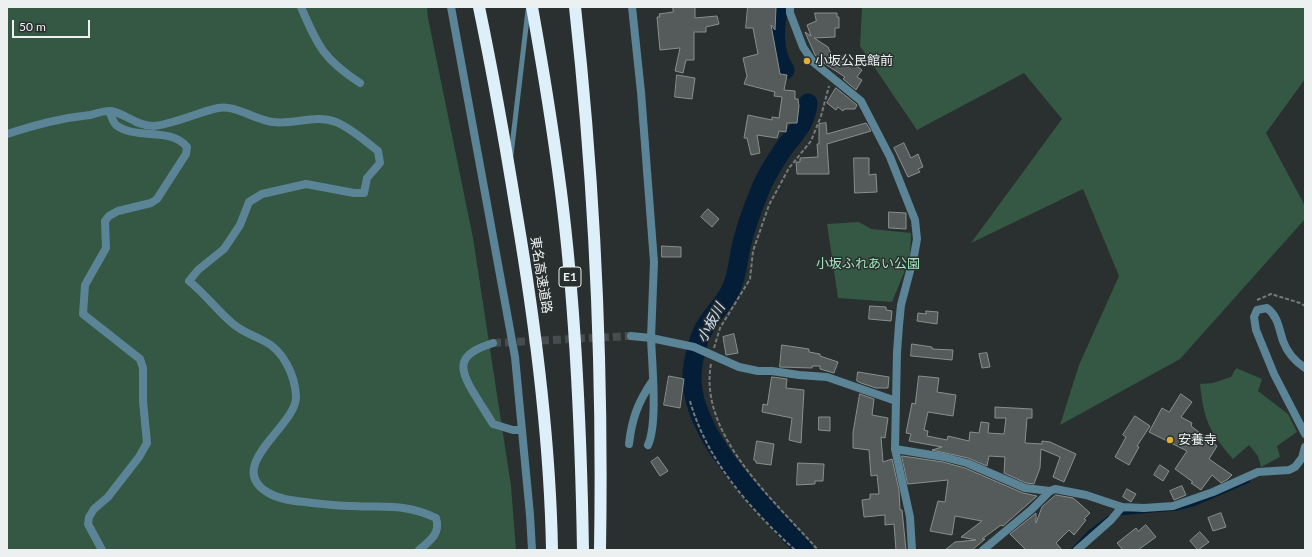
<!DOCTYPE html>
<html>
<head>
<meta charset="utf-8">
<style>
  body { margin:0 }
  #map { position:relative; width:1312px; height:557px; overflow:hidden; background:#2a3030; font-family:Lato,sans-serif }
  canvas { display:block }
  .frame { position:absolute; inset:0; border:8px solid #ecf0f0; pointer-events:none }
  .scale { position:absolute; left:12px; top:20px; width:78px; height:18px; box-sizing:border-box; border:2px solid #ecf0f0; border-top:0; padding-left:5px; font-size:12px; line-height:14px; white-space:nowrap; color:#ecf0f0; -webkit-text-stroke:3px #2a3030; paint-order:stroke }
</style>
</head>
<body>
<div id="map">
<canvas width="1312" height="557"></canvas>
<div class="frame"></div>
<div class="scale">50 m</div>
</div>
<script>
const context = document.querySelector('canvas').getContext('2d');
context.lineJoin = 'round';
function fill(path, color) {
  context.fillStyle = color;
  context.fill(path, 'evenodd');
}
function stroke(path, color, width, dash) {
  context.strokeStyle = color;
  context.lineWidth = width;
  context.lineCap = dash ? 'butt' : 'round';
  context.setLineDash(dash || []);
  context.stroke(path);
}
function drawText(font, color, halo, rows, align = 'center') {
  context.font = font + ' Lato,"Noto Sans JP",sans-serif';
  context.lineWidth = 3;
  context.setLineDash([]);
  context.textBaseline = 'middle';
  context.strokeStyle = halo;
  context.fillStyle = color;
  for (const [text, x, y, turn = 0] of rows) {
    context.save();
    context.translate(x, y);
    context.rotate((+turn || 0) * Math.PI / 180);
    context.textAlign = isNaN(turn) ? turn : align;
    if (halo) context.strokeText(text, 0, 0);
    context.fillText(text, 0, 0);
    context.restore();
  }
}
fill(new Path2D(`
  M7,7H427L428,18L473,238L511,486L516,550H7Z
  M862,7H1305V79L1266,133L1305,206V219L1180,359L1060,425L1079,365L1119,276L1083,189L971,243L1062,119L1024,73L917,130L860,46Z
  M859,222L871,229L911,233L910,258L892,302L838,298L827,224Z
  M1236,368L1262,379L1258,391L1288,414L1297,432L1277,446L1280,457L1261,467L1258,456L1249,445L1233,459C1209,431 1204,421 1200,384L1213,383L1231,377Z`), '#345843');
stroke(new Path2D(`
  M1118,514L1177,509L1193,505L1249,481
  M1072,550L1089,532L1109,517`), '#051e38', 3);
stroke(new Path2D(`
  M779,7C774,27 773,53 785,70
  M804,550C765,507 696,442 692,382C691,368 695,353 699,340C705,320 722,308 731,289C738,274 738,258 742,243C747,222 755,202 763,183C768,173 774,163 780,154C792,135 806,127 808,103`), '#051e38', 19);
const building = new Path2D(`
  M673,7H695V18L717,16L719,24L706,27V32H694V60H686L683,73L675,71L680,48L660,50L657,17H660L659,14L673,12Z
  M748,7H776L775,30L771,25L780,74L787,75L784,90L795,91V99H798L799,106L797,123H787L786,132L779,131L777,138L757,135L760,153L751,155L747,138H744L748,115L772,120V117L779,118L782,97L774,96L775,92L744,84L747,76L743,58L758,54L753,28H746Z
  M815,13H837V17H839V28H835V37L814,38L828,47L835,62L840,55L862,70L857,77L862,80L856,90L843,79L845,77L819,60L815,55L805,32L811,36L807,25L816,21Z
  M677,75L695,78L692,99L675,97Z
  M836,88L857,105L855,109H844L843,111L838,107L836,110L827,103Z
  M826,123L827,134L866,123L871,131L827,144L829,174H797L796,162H800V158L818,157L817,144H819V124Z
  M904,143L911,158L918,154L923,167L918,169L920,172L908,177L894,148Z
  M854,158H869V175L876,174L877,192L855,193Z
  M708,209L719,219L712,227L701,217Z
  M889,212L906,213V229L889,228Z
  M662,246L681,247V257H662Z
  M870,306L886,307V310L892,311L891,321L869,319Z
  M926,311L938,312L937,324L917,321L918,313L926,314Z
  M734,334L738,353L726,355L723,337Z
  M912,344L932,347V349L953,350L952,360L911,356Z
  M782,345L809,349V352L820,354V356L838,362L834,373L820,369V366H812V368L780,367Z
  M987,353L990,367L982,368L979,354Z
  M858,372L889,377L888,388H876L861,383L857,381Z
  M669,376L684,379L680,408L664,405Z
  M919,376L939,378L937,392L956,395L953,416L928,412L924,430L928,431L927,436L947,440L948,436L969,441L970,432L979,433L981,422L989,423L988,433L1004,434L1006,418H995V407L1032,409V418H1027L1025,443L1042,444V441L1050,442L1076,454L1064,482L1053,477L1060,457L1041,449L1040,468L1034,484L1026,483L1004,473L1005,457L989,456L987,466L968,458L932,450L942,447L909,441L911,434L906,433L912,403L915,404Z
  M772,377L787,379L786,388L804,390L801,443L789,440L792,418L762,412L763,404L767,405Z
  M860,394L874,399L872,415L888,418L885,438L881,437L883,462L892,459L899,490L900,510H902L906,550H896L894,524L885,525V515L864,517L862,500L870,499V494H879L877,475L871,476L869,450L853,448V433Z
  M1181,394L1192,402L1181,417L1192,423L1191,426L1217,446L1209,459L1232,475L1228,479L1221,483L1212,475L1201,490L1191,483L1193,482L1175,469L1187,451L1149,432L1162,408L1169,412Z
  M1135,416L1150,426L1137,446L1139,447L1129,465L1115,457L1126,437L1123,435Z
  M819,417H830V431L819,430Z
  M757,441L774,444L771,465L756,463V461L754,460Z
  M902,456L943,462L965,468L1023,493L1037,496L1003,526L1001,525L982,539H985L972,550H945L955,542L976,540L961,537L982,521L955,516L952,535L930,531L938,501L945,502L948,480L908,484Z
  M658,457L668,471L660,476L651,462Z
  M798,463L824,464L823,481H815V484L797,485Z
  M1160,465L1169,471L1163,481L1154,475Z
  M1182,486L1186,495L1174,500L1170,491Z
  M1127,489L1136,494L1131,502L1123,497Z
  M1056,495L1073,498L1079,503L1090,513L1084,519L1086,520L1074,535L1069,530L1056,543L1062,550H1026L1010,534L1036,513V523L1042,507Z
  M1221,513L1226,527L1213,531L1208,518Z
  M1146,525L1156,537L1138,550H1123L1117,543L1136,528L1138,531Z
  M1200,532L1209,542L1198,550L1190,541Z`);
fill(building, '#555b5a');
stroke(building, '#888f8d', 1);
stroke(new Path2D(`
  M493,343L631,336`), '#474d4d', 8, [8, 4]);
stroke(new Path2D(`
  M1257,300L1271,294L1300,303L1305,306
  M714,348L720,328L750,279L753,251L769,205L789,168L811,141L821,116L829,86
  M711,364C698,435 775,501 818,550
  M690,401C707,461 750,509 795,550`), '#757a7a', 2, [4, 2]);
stroke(new Path2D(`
  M511,155L528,10`), '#5b8497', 5);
stroke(new Path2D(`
  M301,7C318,46 323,59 360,83
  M451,7L515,357L530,515L532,550
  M632,7L641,92L654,262L651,338L694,347L739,367L758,371H772L799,375L827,377L896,401
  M790,7V13L803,47L813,62L861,101L890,157L915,220L917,239L914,256L901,305L899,325L897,352L895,449L910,517L912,550
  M7,134C34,125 61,118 90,115C96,114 104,110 111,111C126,114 137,126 153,126C171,125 199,112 218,108C237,105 254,120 273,122C294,125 315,114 336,122C351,128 365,141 378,151L380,163L367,178L364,193H354L306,184L262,194L249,202L240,225L224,249L198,270L189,281C205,294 217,310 232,323C242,332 253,335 264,341C283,350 295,375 296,396C298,425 224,465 267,492C278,499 292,501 305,502C321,504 337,506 353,506C385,508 405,503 436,518C441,533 430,541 419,550
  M631,336L651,338C652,364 658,423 648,445
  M493,343C459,354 456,365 475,395C481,405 487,414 493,424L513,430H522
  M1305,368C1296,362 1287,352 1283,341C1279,329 1278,316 1267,308L1257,310L1254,317L1256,330L1274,374L1305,434
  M629,444C632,418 638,402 653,380
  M895,449L944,457L967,463L1025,488L1050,491
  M102,550L88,524L89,517L94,509L108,497L139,457L147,443L143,401V368L140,359L83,314L85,285L106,248L105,221L109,216L118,211L151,203L157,199L186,154L187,147C170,126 137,141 116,125C113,122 111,115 109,111
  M983,550L1031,510L1050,491L1055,489L1086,495L1122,507L1144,508L1173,506L1213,492L1258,472L1289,470L1295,467L1302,458L1305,447
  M1077,550L1111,520L1122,507`), '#5b8497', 8);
stroke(new Path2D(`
  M479,7C493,74 505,142 516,210C535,322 550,436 552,550
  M532,7C543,68 553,130 561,192C576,310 581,431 583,550
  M575,7C595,187 603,369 600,550`), '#ddf0f9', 12);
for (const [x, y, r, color] of [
  [807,61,4,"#e1af34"],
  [1170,440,4,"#e1af34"]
]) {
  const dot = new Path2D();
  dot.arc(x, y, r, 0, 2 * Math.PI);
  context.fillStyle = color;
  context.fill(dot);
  stroke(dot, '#2a3030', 1.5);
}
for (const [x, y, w] of [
  [570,277,22]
]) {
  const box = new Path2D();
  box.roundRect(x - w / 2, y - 10, w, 20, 3);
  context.fillStyle = '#2a3030';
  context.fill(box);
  stroke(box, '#ecf0f0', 1);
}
drawText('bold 12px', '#ecf0f0', null, [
  ["E1",570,277]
]);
drawText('13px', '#ecf0f0', '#2a3030', [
  ["小坂公民館前",815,61],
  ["安養寺",1178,440]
], 'left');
drawText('13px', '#a1e5bb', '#2a3030', [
  ["小坂ふれあい公園",868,264]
]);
drawText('13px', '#ecf0f0', '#2a3030', [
  ["東名高速道路",541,275,81]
]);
drawText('italic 14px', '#d0e2f8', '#2a3030', [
  ["小板川",711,323,-61]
]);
</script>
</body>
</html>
